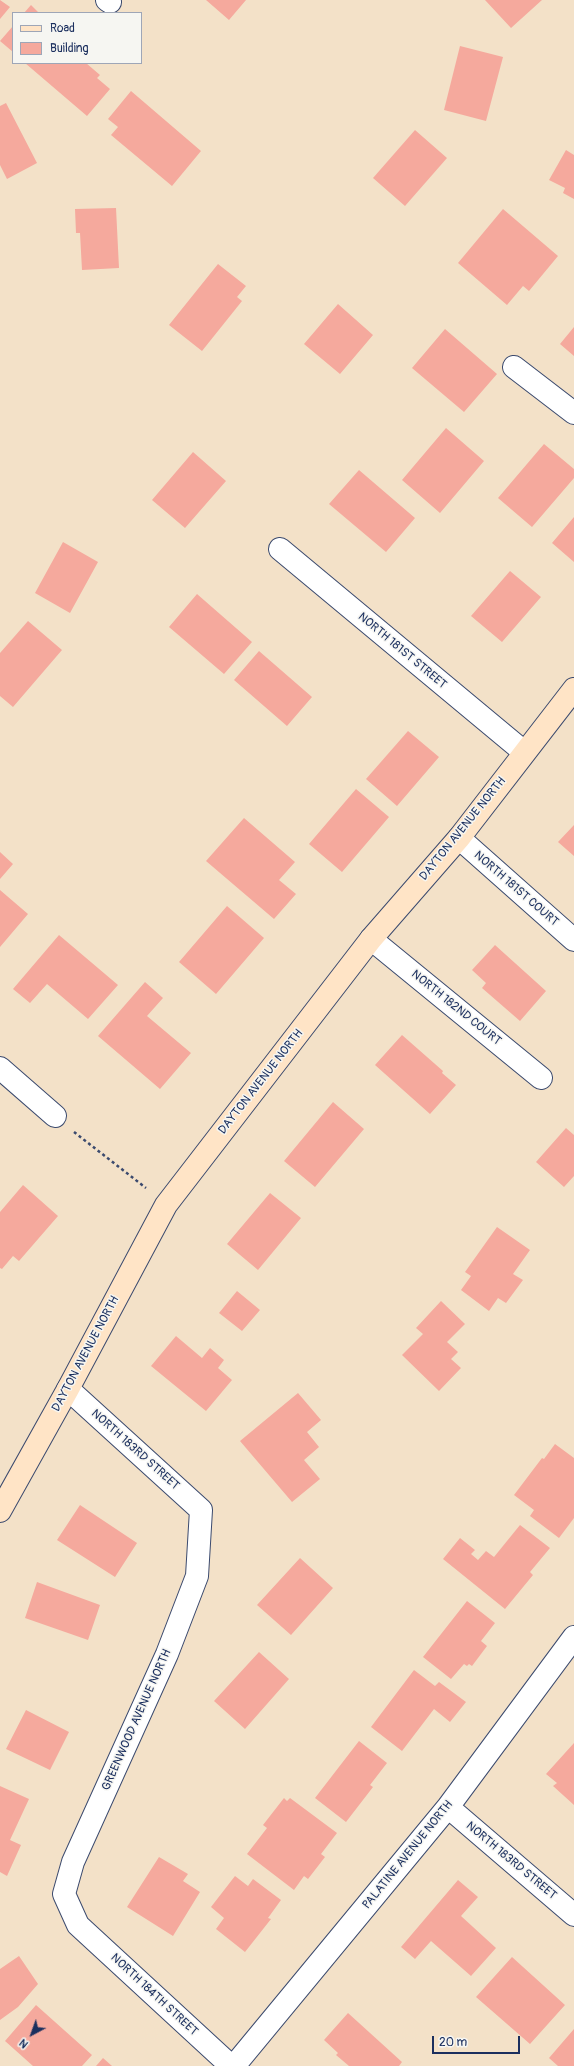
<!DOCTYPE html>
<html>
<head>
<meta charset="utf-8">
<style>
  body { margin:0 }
  #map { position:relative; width:574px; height:2066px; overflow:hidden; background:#f3e1c8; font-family:Pangolin,sans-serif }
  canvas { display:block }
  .legend { position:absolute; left:12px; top:12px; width:130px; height:52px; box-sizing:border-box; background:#f6f6f2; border:1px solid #9ea6b7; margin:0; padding:5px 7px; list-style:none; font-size:12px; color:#1b2f5e }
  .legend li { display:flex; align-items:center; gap:8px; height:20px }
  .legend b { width:20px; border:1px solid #9ea6b7 }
  .north { position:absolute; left:12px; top:2014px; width:40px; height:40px; -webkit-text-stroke:3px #f6f6f2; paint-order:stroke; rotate:221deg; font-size:11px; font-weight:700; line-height:16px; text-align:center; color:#1b2f5e }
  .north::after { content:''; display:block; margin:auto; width:14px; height:18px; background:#1b2f5e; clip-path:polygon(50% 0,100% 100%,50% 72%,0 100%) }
  .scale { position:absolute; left:432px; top:2036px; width:88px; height:18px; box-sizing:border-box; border:2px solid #1b2f5e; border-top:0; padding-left:5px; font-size:12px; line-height:14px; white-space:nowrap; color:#1b2f5e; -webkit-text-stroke:3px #f6f6f2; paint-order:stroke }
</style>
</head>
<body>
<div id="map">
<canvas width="574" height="2066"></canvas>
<ul class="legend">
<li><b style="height:5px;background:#ffe4c6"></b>Road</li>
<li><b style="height:11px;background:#f5a99d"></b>Building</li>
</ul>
<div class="north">N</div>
<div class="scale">20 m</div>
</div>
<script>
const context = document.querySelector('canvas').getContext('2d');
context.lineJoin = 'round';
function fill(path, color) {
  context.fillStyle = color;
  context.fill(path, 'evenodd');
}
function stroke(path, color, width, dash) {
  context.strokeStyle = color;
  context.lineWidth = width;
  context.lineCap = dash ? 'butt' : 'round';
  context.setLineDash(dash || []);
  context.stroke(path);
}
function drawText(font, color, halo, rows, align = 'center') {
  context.font = font + ' Pangolin,sans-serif';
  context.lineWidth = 3;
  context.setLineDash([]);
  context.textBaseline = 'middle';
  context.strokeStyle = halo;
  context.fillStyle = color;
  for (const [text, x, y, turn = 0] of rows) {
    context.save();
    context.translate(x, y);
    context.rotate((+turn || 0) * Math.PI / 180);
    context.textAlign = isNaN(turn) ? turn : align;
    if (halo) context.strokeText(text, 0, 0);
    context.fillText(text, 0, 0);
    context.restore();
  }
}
fill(new Path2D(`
  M0,0L10,7L0,19Z
  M206,0H246L229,20Z
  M485,0H542L511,28Z
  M31,5L39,13H24Z
  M13,26V52L0,41Z
  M460,46L503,57L486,121L444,110Z
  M25,63H86L100,75L97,78L110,89L87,116Z
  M131,91L201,151L172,186L111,135L118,127L108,119Z
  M6,103L37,163L7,179L0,165V106Z
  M415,130L447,158L405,206L373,178Z
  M566,150L574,155V199L563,193L565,188L549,180Z
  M116,208L119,268L82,270L80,233H76L75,209Z
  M503,209L558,256L529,291L523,286L507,305L458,263Z
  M218,264L246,286L237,297L242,301L202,351L169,325Z
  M338,304L373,335L340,374L304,344Z
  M574,327V356L560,344Z
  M445,329L497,374L464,412L412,368Z
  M446,428L484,461L440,513L402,480Z
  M544,444L574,469V478L532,527L498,498Z
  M193,452L226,481L185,528L152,500Z
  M359,470L415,518L386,552L329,504Z
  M574,517V562L552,543Z
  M63,542L98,562L70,613L35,593Z
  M510,571L541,597L502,642L471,616Z
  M197,594L252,642L224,674L169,627Z
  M28,621L62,650L13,707L0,696V653Z
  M259,651L312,697L287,726L234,680Z
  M408,731L439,757L397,806L366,779Z
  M356,789L389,817L342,872L309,844Z
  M244,818L295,862L279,880L296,894L274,919L206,861Z
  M574,825V856L558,842Z
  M0,852L13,864L0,879Z
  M0,890L28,914L0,947Z
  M227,906L264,938L216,994L179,962Z
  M59,935L118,985L88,1019L47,984L30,1003L13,989Z
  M495,945L546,991L520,1021L482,988L486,983L472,970Z
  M145,982L163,998L147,1016L191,1053L160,1089L98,1036Z
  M402,1035L443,1071L442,1073L456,1085L430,1114L375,1065Z
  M333,1102L364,1129L315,1187L284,1161Z
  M566,1128L574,1135V1176L564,1187L536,1162Z
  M23,1185L58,1216L19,1261L13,1256L2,1269L0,1268V1212Z
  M270,1193L301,1218L258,1270L227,1244Z
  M497,1227L530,1250L513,1274L523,1280L506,1303L498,1298L489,1311L461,1290L471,1276L465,1272Z
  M237,1291L260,1310L242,1331L219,1313Z
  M441,1301L465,1324L447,1342L458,1352L451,1359L461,1368L439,1391L402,1355L423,1334L416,1328Z
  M176,1336L202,1358L210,1348L224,1360L218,1368L232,1380L206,1411L151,1366Z
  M298,1393L321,1420L307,1432L319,1447L304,1460L320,1479L292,1502L240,1441Z
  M555,1444L574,1458V1518L559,1538L530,1516L534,1510L514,1495L542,1458L544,1459Z
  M80,1505L137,1543L115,1577L57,1540Z
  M520,1525L550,1548L530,1572L533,1575L505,1609L443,1559L460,1538L475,1550L471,1554L478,1560L486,1551L494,1557Z
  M300,1558L333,1588L291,1635L257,1605Z
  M37,1582L100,1605L88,1640L25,1618Z
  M467,1601L495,1623L481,1641L487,1646L472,1666L469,1664L467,1666L464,1664L451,1679L423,1657Z
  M259,1652L289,1679L245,1729L214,1701Z
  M414,1670L435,1686L439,1682L466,1702L450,1722L434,1709L402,1751L371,1727Z
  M26,1710L69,1732L50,1770L6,1749Z
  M359,1741L387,1763L370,1785L373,1787L346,1822L315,1798Z
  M574,1743V1805L553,1786L557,1783L546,1774Z
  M0,1786L29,1799L10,1840L21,1845L7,1876L0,1872Z
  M284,1798L287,1801L290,1798L337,1833L321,1854L325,1857L308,1879L304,1876L294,1890L247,1854L267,1828L263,1825Z
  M159,1857L188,1874L183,1881L200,1892L173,1936L127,1907Z
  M235,1876L248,1886L253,1879L281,1900L268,1918L271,1919L245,1952L216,1929L224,1918L211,1907Z
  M458,1880L478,1897L461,1916L496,1948L471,1976L431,1941L415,1959L401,1947Z
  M19,1956L38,1984L18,2007L0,2020V1969Z
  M512,1957L565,2005L530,2044L476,1997Z
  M36,2005L92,2055L82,2066H33L5,2041Z
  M348,2013L402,2062L399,2066H349L336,2055L338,2053L324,2040Z
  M574,2029V2066H558L549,2058Z
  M103,2058L112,2066H96Z`), '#f5a99d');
const street = new Path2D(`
  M107,0L110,2
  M514,367L574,413
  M280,549L524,752
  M459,838L574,940
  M371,939L541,1078
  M0,1068L55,1116
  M68,1389L201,1510L197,1576L167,1654L73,1862L64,1894L78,1925L231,2066
  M448,1807L574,1915
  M234,2066L448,1807L574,1637`);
const secondary = new Path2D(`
  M0,1511L68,1389L166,1205L371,939L459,838L574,689`);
stroke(street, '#3b4a6e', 24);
stroke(secondary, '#3b4a6e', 24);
stroke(new Path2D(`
  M74,1132L146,1188`), '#3b4a6e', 2.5, [3, 3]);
stroke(street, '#fff', 22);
stroke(secondary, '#ffe4c6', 22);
drawText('12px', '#1b2f5e', '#f6f6f2', [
  ["NORTH 181ST STREET",402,651,40],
  ["DAYTON AVENUE NORTH",463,829,-51],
  ["NORTH 181ST COURT",516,889,41],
  ["NORTH 182ND COURT",456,1008,39],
  ["DAYTON AVENUE NORTH",261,1082,-52],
  ["DAYTON AVENUE NORTH",86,1354,-62],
  ["NORTH 183RD STREET",135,1450,42],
  ["GREENWOOD AVENUE NORTH",137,1720,-66],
  ["PALATINE AVENUE NORTH",408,1855,-51],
  ["NORTH 183RD STREET",511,1861,40],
  ["NORTH 184TH STREET",154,1995,43]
]);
</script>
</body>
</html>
